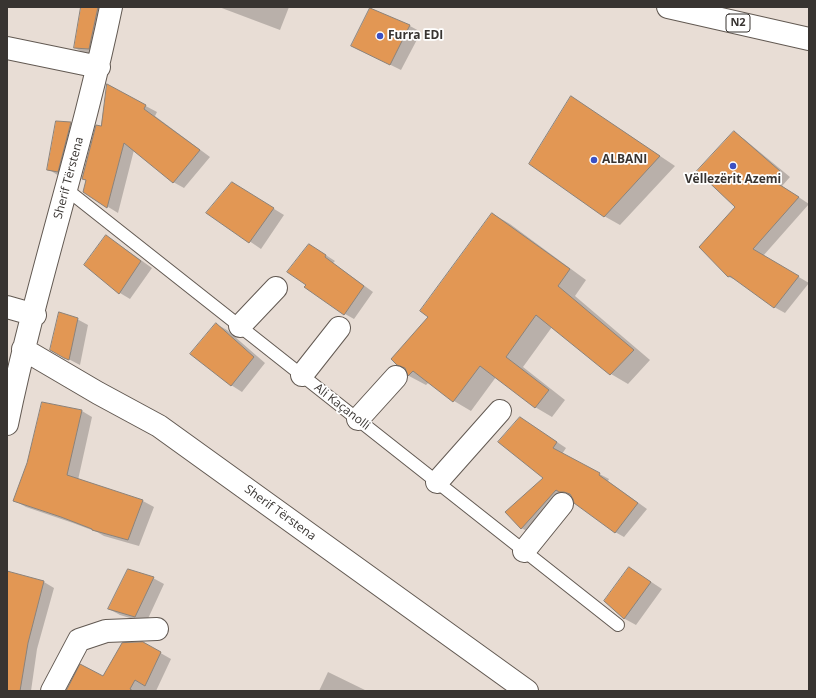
<!DOCTYPE html>
<html>
<head>
<meta charset="utf-8">
<style>
  body { margin:0 }
  #map { position:relative; width:816px; height:698px; overflow:hidden; background:#e8ddd5; font-family:"Open Sans",sans-serif }
  canvas { display:block }
  .frame { position:absolute; inset:0; border:8px solid #383431; pointer-events:none }
</style>
</head>
<body>
<div id="map">
<canvas width="816" height="698"></canvas>
<div class="frame"></div>
</div>
<script>
const context = document.querySelector('canvas').getContext('2d');
context.lineJoin = 'round';
function fill(path, color) {
  context.fillStyle = color;
  context.fill(path, 'evenodd');
}
function stroke(path, color, width, dash) {
  context.strokeStyle = color;
  context.lineWidth = width;
  context.lineCap = dash ? 'butt' : 'round';
  context.setLineDash(dash || []);
  context.stroke(path);
}
function drawText(font, color, halo, rows, align = 'center') {
  context.font = font + ' "Open Sans",sans-serif';
  context.lineWidth = 3.5;
  context.setLineDash([]);
  context.textBaseline = 'middle';
  context.strokeStyle = halo;
  context.fillStyle = color;
  for (const [text, x, y, turn = 0] of rows) {
    context.save();
    context.translate(x, y);
    context.rotate((+turn || 0) * Math.PI / 180);
    context.textAlign = isNaN(turn) ? turn : align;
    if (halo) context.strokeText(text, 0, 0);
    context.fillText(text, 0, 0);
    context.restore();
  }
}
fill(new Path2D(`
  M82,7H111L100,55L86,54L75,48Z
  M219,7H289L280,30Z
  M370,9L410,26L421,32L401,70L352,46Z
  M108,86L157,112L155,116L210,157L184,188L173,182L134,150L118,213L84,192L87,181L83,178L102,127Z
  M572,98L587,107L675,166L620,225L604,216Z
  M70,123L81,130L59,176L48,169Z
  M734,133L744,139L790,177L782,186L809,204L763,256L809,283L785,313L774,307L740,282L729,277L736,207Z
  M243,190L284,215L261,249L208,213Z
  M493,214L510,224L586,280L575,296L650,360L628,384L611,374L552,327L523,367L565,400L552,417L535,407L496,377L471,411L454,401L429,382L426,385L409,376L406,369L397,364L429,317Z
  M106,237L117,243L152,268L130,299L120,293Z
  M318,250L335,261L333,263L373,292L354,319L345,314Z
  M77,319L88,325L80,365L51,350Z
  M216,324L227,330L265,363L242,392L231,385Z
  M82,411L92,417L78,480L143,501L154,507L139,546L104,536L97,532L73,523L26,507L15,501Z
  M530,424L566,448L562,454L609,479L608,481L647,509L624,537L615,532L573,497H570L531,533L521,528L544,478Z
  M630,568L662,589L636,625L625,619L605,601Z
  M7,572L44,582L54,588L37,649L31,691H7Z
  M153,578L164,584L146,623L120,615L109,609Z
  M143,643L171,659L156,691H73L103,677Z
  M328,672L367,691H319Z`), '#0003');
const building = new Path2D(`
  M81,7H98L89,49L74,48Z
  M370,8L410,25L390,65L351,46Z
  M107,84L146,105L144,109L200,150L173,183L124,143L107,208L83,192L86,180L82,179L96,125L101,126Z
  M571,96L660,156L604,217L529,164Z
  M56,121L71,122L58,172L47,170Z
  M734,131L780,171L772,180L799,197L753,249L799,276L774,308L730,276L728,277L699,247L735,207L697,171Z
  M232,182L274,208L249,243L206,213Z
  M492,213L570,269L558,286L634,350L610,375L536,315L506,357L549,390L535,408L480,366L453,402L413,371L408,376L405,368L397,365L391,359L428,317L420,311Z
  M106,235L141,261L119,294L84,265Z
  M309,244L326,255L325,257L364,286L344,315L304,287L306,285L287,272Z
  M59,312L78,318L69,360L64,358L50,350Z
  M216,323L254,357L231,386L190,354Z
  M42,402L82,410L67,475L143,500L128,540L92,530V529L61,517L13,501L27,463Z
  M520,417L557,442L553,448L600,473L599,475L638,503L615,533L574,503L573,499L570,494L564,492H559L556,490L521,529L505,512L543,478L498,442Z
  M629,567L651,582L624,619L604,601Z
  M128,569L154,577L135,617L108,609Z
  M7,571L44,581L28,643L20,691H7Z
  M143,642L161,652L145,686L135,680L130,689L133,691H66L80,664L103,676L122,643Z`);
fill(building, '#e29754');
stroke(building, '#8b827a', 1);
const lane = new Path2D(`
  M66,189L618,625`);
const street = new Path2D(`
  M7,48L99,67
  M7,307L35,315
  M240,326L276,288
  M23,349L98,393L159,426L527,691
  M302,375L339,328
  M358,419L396,377
  M7,424C36,283 82,147 111,7
  M437,482L500,411
  M524,551L562,504
  M52,691L79,640L106,631L157,629`);
const primary = new Path2D(`
  M668,7L809,39`);
stroke(lane, '#625952', 14);
stroke(street, '#625952', 24);
stroke(primary, '#625952', 24);
stroke(lane, '#fff', 12);
stroke(street, '#fff', 22);
stroke(primary, '#fff', 22);
for (const [x, y, r, color] of [
  [380,36,4,"#3b50c3"],
  [594,160,4,"#3b50c3"],
  [733,166,4,"#3b50c3"]
]) {
  const dot = new Path2D();
  dot.arc(x, y, r, 0, 2 * Math.PI);
  context.fillStyle = color;
  context.fill(dot);
  stroke(dot, '#fff', 1.5);
}
for (const [x, y, w] of [
  [738,23,24]
]) {
  const box = new Path2D();
  box.roundRect(x - w / 2, y - 9, w, 18, 3);
  context.fillStyle = '#fff';
  context.fill(box);
  stroke(box, '#383431', 1);
}
drawText('bold 11px', '#383431', null, [
  ["N2",738,23]
]);
drawText('bold 12px', '#383431', '#fff', [
  ["Furra EDI",388,36],
  ["ALBANI",602,160],
  ["Vëllezërit Azemi",733,180,"center"]
], 'left');
drawText('12px', '#383431', '#fff', [
  ["Sherif Tërstena",69,178,-75],
  ["Ali Kaçanolli",342,407,38],
  ["Sherif Tërstena",280,513,36]
]);
</script>
</body>
</html>
